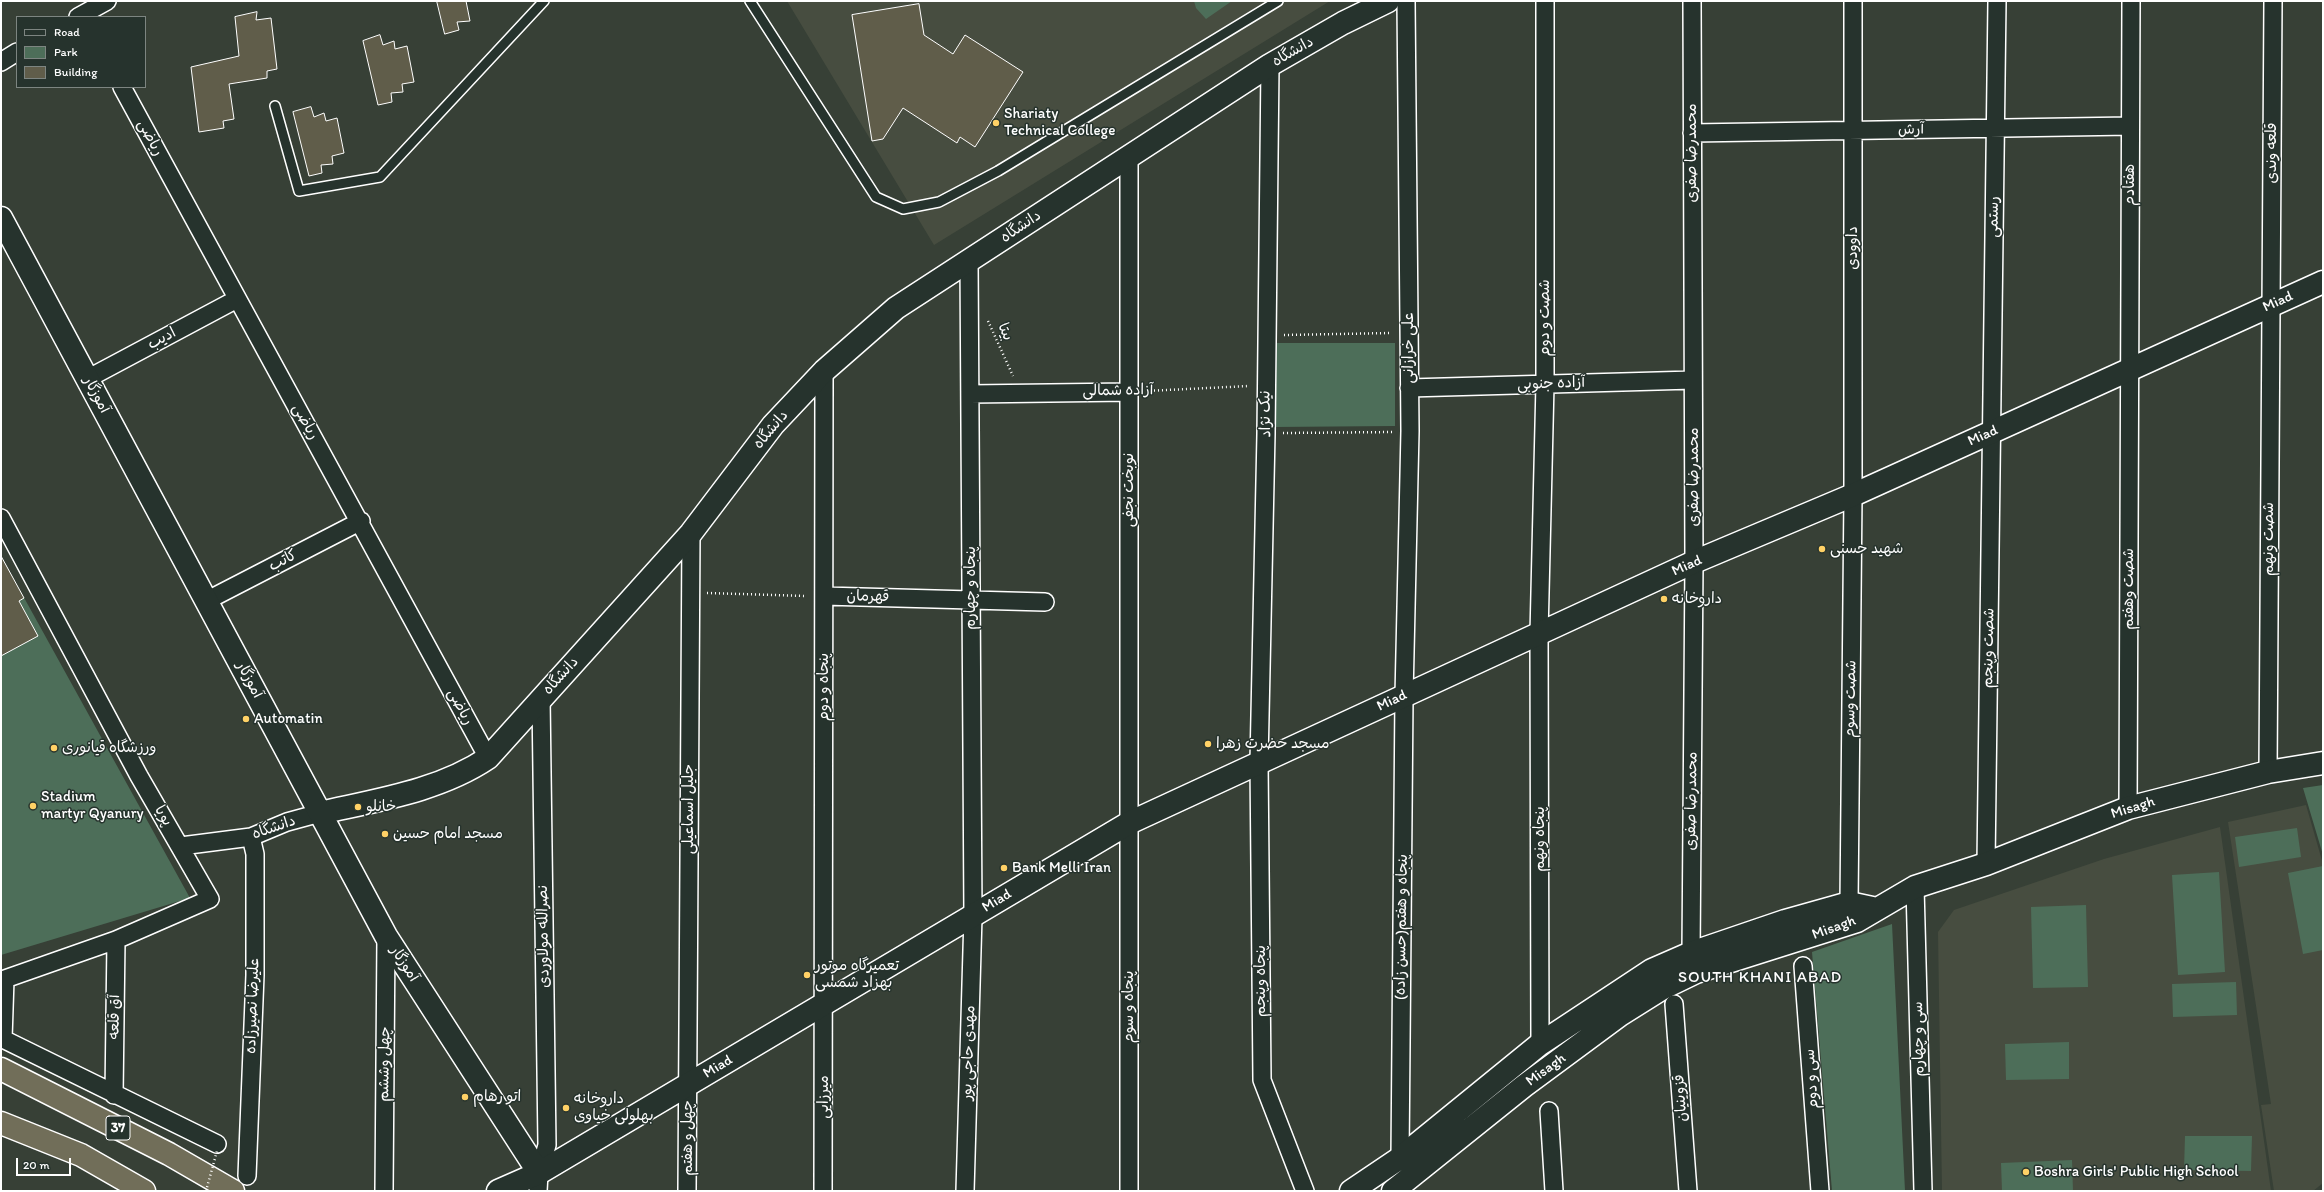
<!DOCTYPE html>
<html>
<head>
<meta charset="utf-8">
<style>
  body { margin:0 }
  #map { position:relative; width:2324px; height:1192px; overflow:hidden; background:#374036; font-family:Itim,sans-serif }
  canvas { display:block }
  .frame { position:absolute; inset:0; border:2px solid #fff; pointer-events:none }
  .legend { position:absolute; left:16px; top:16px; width:130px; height:72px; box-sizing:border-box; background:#26332d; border:1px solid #7d8581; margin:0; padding:5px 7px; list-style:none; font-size:12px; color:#fff }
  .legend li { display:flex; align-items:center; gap:8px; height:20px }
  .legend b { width:20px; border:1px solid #7d8581 }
  .scale { position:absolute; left:16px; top:1158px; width:55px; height:18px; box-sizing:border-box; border:2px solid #fff; border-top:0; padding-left:5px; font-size:12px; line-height:14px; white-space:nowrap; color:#fff; -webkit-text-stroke:3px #26332d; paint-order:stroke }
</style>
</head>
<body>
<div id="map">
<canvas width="2324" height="1192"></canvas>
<div class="frame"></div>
<ul class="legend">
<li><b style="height:5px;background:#26332d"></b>Road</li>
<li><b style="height:11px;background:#4d6e59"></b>Park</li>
<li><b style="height:11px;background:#605d4a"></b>Building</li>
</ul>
<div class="scale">20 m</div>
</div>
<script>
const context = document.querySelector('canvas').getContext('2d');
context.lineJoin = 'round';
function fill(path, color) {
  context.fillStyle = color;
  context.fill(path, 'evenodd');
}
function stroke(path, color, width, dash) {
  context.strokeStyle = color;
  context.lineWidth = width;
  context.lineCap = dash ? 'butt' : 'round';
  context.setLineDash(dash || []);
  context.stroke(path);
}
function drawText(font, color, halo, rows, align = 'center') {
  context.font = font + ' Itim,"Playpen Sans Arabic",sans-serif';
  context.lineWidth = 3;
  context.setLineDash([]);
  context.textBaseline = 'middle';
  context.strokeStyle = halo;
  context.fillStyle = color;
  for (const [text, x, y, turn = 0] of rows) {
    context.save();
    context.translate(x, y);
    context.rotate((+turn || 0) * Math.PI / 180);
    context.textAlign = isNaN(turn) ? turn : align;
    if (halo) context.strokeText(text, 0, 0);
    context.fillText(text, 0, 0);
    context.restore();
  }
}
fill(new Path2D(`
  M787,1H1330L934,245Z
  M2306,805L2323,864V1183L2313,1191H2274L2261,1105L2271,1104L2228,822Z
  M2220,827L2271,1191H1942L1938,932L1954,910L2104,859Z`), '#474d40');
fill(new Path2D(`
  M1194,1H1232L1206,19L1196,8Z
  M1274,343H1395V426L1274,427Z
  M1,556L190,898L1,955Z
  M2323,785V855L2303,788Z
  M2297,828L2301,857L2239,867L2235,837Z
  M2323,866V950L2303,954L2288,873Z
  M2219,872L2225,972L2178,975L2172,875Z
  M2086,905L2088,987L2033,988L2031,907Z
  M1892,924L1905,1191H1832L1812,952Z
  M2236,982L2237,1015L2173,1017L2172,984Z
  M2069,1042V1079L2006,1080L2005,1044Z
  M2185,1136H2252L2251,1171L2184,1170Z
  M2072,1160L2073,1191H2002L2001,1163Z`), '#4d6e59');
const building = new Path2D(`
  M437,1H466L470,21L457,22L459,30L445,34Z
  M919,4L924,35L953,54L965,35L1023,72L975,147L960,137L957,143L903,108L883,139L872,141L852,15Z
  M257,12L256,20L271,18L277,69L267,71V78L229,84L234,119L223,121L224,128L199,132L191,67L239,56L235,17Z
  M380,35L383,45L394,41L395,49L407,46L414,82L402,84L403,92L391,93L392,102L378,105L363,41Z
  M311,107L314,117L324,113L326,121L337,118L344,153L332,156L333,164L321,165L322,173L309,176L293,112Z
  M1,556L24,598L19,601L38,636L1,656Z`);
fill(building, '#605d4a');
stroke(building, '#fff', 1);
const service = new Path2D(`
  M750,1L876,197L903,209L939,202L998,171L1278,1
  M275,106L299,191L380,177L544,1`);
const minor = new Path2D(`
  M78,17L107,1
  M1,62L17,52
  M1270,65L1266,434L1259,762L1262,1080L1305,1191
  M122,87L488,758
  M1692,133L2130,126
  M87,379L237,299
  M1409,388L1693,380
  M970,394L1129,392
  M1,518L139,776L210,899L116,940L5,979L3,1039L217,1144
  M824,596L1045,602
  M206,601L361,521
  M2268,772L2273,1
  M2128,808L2131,1
  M181,846L251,837L287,822L320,813
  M1986,864L1997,1
  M1915,887L1923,1191
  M1849,903L1853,495V1
  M1691,953L1694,562L1692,1
  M1803,966L1820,1191
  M1674,1004L1688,1191
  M1540,1044L1539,634L1545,384V1
  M114,1095L116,940
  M1549,1111L1554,1191
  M1400,1158L1404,696L1410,431L1406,1
  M247,1176L255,975V854L251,837
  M384,1191L386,936
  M538,1191L539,1173L547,1145L541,698
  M687,1191L691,533
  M823,1191L824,371
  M965,1191L973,916L969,260
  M1129,1191V158`);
const tertiary = new Path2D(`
  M1,218L386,936L539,1173
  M320,813C377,800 439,791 488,758L691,533L773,425L824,371L896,308L1270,65L1343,23L1388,1
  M498,1191L539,1173L1129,823L1694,562L1853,495L2323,282
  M1351,1191L1400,1158L1540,1044L1652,970L1691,953L1785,921L1849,903L1877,909
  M1393,1191L1524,1086L1620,1015L1663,988L1696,972L1857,921L1915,887L1986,864L2128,808L2268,772L2323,763`);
const trunk = new Path2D(`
  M1,1069L169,1154L233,1191
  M1,1123L81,1155L144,1191`);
stroke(service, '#fff', 12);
stroke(minor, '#fff', 20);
stroke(tertiary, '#fff', 25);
stroke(trunk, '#fff', 25);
stroke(new Path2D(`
  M988,321L1013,376
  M1284,335L1391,333
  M1146,391L1249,386
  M1283,433L1394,432
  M707,593L806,596`), '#fff', 2.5, [1, 3]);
stroke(service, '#26332d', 9);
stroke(minor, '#26332d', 17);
stroke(tertiary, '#26332d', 22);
stroke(trunk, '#716e59', 22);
stroke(new Path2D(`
  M206,1191L217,1151`), '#fff', 2.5, [1, 3]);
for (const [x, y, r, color] of [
  [996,123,4,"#ffd166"],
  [1822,549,4,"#ffd166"],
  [1664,599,4,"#ffd166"],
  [246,719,4,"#ffd166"],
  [1208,744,4,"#ffd166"],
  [54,748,4,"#ffd166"],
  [33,806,4,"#ffd166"],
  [358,807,4,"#ffd166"],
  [385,834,4,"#ffd166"],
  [1004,868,4,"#ffd166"],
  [807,975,4,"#ffd166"],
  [465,1097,4,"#ffd166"],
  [566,1108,4,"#ffd166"],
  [2026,1172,4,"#ffd166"]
]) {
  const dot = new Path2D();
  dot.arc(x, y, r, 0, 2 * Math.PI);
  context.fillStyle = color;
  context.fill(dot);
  stroke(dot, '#26332d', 1.5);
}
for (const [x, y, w] of [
  [118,1128,24]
]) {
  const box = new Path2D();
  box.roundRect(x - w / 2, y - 12, w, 24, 3);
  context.fillStyle = '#26332d';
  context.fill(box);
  stroke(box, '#fff', 1);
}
drawText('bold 14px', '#fff', null, [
  ["37",118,1128]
]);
drawText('15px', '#fff', '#26332d', [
  ["دانشگاه",1293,52,-30],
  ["آرش",1911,130,-1],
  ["ریاضی",150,138,62],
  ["محمدرضا صفری",1692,153,-90],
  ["قلعه وندی",2272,153,-90],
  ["هفتادم",2130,185,-90],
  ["رستمی",1994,217,-89],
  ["دانشگاه",1021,227,-34],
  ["داوودی",1853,248,-90],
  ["Miad",2278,302,-24],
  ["شصت و دوم",1545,318,-90],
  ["بیتا",1005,332,66],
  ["ادیب",162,339,-28],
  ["علی خرازانی",1409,348,-90],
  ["آزاده جنوبی",1551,384,-2],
  ["آزاده شمالی",1118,391,-1],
  ["آموزگار",96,395,62],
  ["نیک نژاد",1266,414,-91],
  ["ریاضی",305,422,61],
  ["دانشگاه",771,430,-50],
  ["Miad",1983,436,-24],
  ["محمدرضا صفری",1694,477,-90],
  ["نوبخت نجفی",1129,490,-90],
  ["شصت ونهم",2269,539,-90],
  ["کاتب",283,561,-27],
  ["Miad",1687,566,-24],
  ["پنجاه و چهارم",971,588,-90],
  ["شصت وهفتم",2129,589,-90],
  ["قهرمان",868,597,1],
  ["شصت وپنجم",1989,648,-89],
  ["دانشگاه",561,676,-48],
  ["آموزگار",249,680,62],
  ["پنجاه و دوم",824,687,-90],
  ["شصت وسوم",1851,699,-89],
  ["Miad",1392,701,-25],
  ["ریاضی",460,707,62],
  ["محمدرضا صفری",1692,801,-89],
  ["Misagh",2133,808,-17],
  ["جلیل اسماعیلی",689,809,-90],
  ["پویا",163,816,59],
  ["دانشگاه",274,828,-19],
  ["پنجاه ونهم",1540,839,-90],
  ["Miad",997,901,-31],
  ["(حسن زاده)پنجاه و هفتم",1402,927,-89],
  ["Misagh",1834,928,-20],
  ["نصرالله مولاوردی",544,936,-91],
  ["آموزگار",404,964,57],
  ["پنجاه وپنجم",1261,981,-90],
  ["علیرضا نصیرزاده",253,1006,-88],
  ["پنجاه و سوم",1129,1007,-90],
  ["آق قلعه",115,1017,-89],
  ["سی و چهارم",1919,1039,-91],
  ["مهدی حاجی پور",969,1053,-88],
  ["چهل وششم",385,1064,-89],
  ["Miad",718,1067,-31],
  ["Misagh",1546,1070,-36],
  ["سی و دوم",1812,1079,-94],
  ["میرزایی",824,1097,-90],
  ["قزوینیان",1681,1098,-94],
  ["چهل و هفتم",688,1138,-90]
]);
drawText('15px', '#fff', '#26332d', [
  ["Shariaty",1004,114],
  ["Technical College",1004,131],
  ["شهید حسنی",1830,549],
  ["داروخانه",1672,599],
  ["Automatin",254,719],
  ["مسجد حضرت زهرا",1216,744],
  ["ورزشگاه قیانوری",62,748],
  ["Stadium",41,797],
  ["martyr Qyanury",41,814],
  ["خانلو",366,807],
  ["مسجد امام حسین",393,834],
  ["Bank Melli Iran",1012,868],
  ["تعمیرگاه موتور",815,966],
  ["بهزاد شمسی",815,983],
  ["اتو رهام",473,1097],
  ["داروخانه",574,1099],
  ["بهلولی خیاوی",574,1116],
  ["Boshra Girls' Public High School",2034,1172]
], 'left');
context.letterSpacing = '1px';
drawText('16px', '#fff', '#26332d', [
  ["SOUTH KHANI ABAD",1760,978]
]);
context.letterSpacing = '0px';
</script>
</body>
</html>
